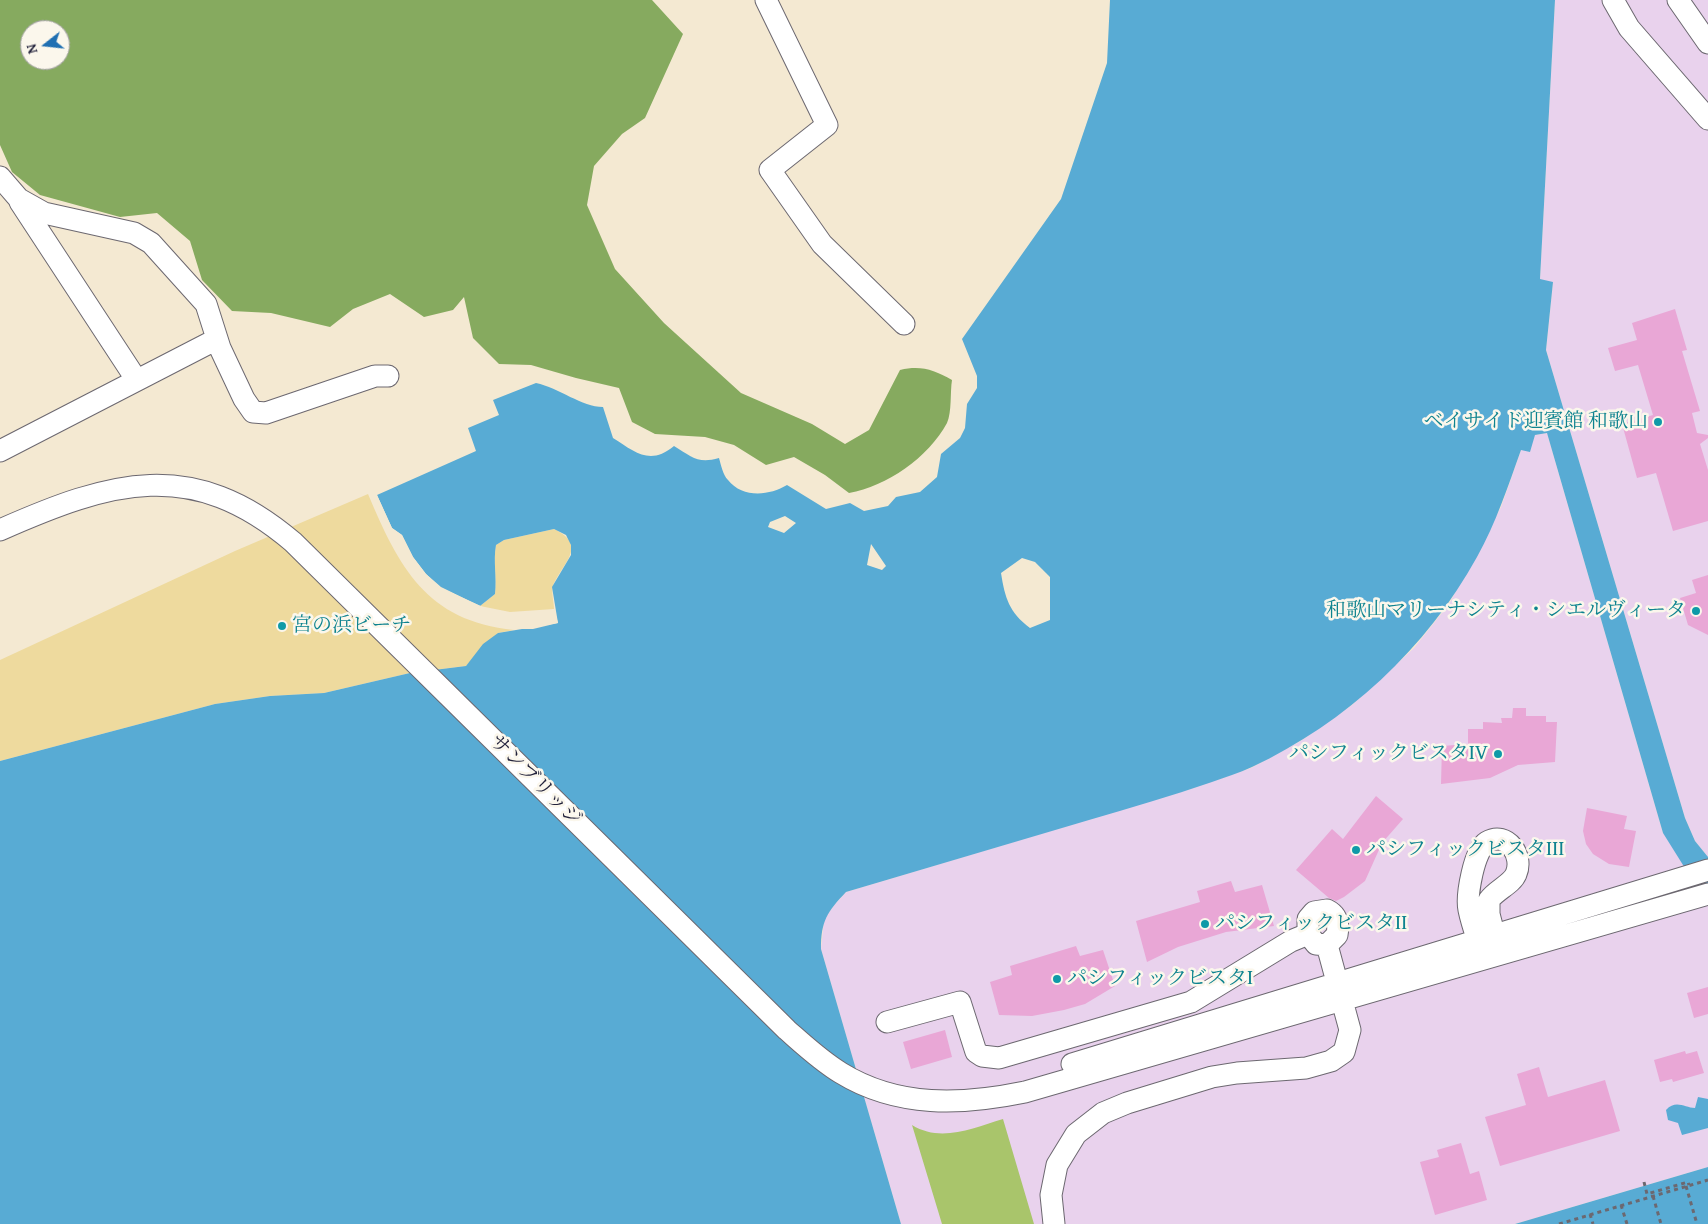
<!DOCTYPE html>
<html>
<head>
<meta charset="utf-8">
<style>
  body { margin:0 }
  #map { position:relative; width:1708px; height:1224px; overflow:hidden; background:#f4e9d2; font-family:"Gentium Book Plus",serif }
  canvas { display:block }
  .north { position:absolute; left:20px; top:20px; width:50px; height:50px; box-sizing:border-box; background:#fbf7ec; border:1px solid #a4a2a5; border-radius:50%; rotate:254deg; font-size:14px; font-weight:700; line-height:20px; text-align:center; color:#22223b }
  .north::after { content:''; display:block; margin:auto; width:18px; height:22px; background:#1f6fb2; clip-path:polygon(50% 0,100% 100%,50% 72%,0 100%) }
</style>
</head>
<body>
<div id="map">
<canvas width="1708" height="1224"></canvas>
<div class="north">N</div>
</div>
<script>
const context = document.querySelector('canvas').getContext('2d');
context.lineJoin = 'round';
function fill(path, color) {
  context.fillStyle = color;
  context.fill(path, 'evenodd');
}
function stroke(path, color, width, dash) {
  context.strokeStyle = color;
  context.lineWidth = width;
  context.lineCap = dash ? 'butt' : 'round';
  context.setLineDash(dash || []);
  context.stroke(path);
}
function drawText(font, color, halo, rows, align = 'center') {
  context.font = font + ' "Gentium Book Plus","Noto Serif JP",serif';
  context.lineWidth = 5;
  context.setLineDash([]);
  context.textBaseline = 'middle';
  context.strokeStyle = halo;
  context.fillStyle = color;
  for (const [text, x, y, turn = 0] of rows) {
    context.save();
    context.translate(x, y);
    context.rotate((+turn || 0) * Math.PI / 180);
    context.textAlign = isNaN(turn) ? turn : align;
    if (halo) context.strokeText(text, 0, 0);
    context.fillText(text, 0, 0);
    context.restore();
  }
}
fill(new Path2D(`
  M1555,0H1708V857L1695,841L1685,818L1546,350L1553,283L1540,279Z
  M1547,433L1663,833L1708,857V1167L1515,1224H901L821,949L824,919L835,904L846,892L1187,790L1251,768L1299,742L1352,705L1414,648L1449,604L1501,507L1521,450L1535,435Z`), '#e9d2ed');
fill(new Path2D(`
  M1003,1119L1034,1224H942L912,1125C941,1143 973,1128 1003,1119Z`), '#a9c56b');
fill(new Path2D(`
  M0,0H652L683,34L645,118L622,134L594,166L587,205L615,269L664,323L741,393L812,424L845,444L869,430L900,370C921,365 934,370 952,380C950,392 952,412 947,423C928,458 887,486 849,493L825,475L794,457L766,465L734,445L705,437L655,434L632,422L619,388L576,378L531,365L499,364L473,338L464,297L453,310L424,317L390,294L353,309L330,327L271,313L232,311L202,280L190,241L157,213L120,217L40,195L12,172L0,145ZM30,30H60V60H30Z`), '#86aa5f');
fill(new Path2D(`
  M368,494C399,567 426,621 514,630L498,633L466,666L410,673L324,693L270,696L215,704L0,761V660L235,551Z
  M554,529C589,546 562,563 553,586C551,592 554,603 554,609L510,612L480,606L495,594C497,577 493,561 496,545L504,540Z`), '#eeda9e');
fill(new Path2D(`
  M1110,0H1555L1540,279L1553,282L1546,350L1685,818L1695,841L1708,857V897L1683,865L1663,833L1547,433L1535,435L1530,452L1521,450C1508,486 1496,523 1477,557C1427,648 1346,723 1252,767C1239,773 1225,777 1212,782C1171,796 1130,808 1089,820C1008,844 927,868 846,892C827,912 821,921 821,949L901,1224H0V761L215,704L270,696L324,693L410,673L466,666L483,644L498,633L558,623L552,587L571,555V545L566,535L554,529L504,540L496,545C493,561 497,577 495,594L480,606L441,587L426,574L413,557L402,535L392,528L377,495L476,451L468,428L499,415L493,400L536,383C559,388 582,407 603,407L613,438C635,452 650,466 674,446C692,457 698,464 719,458C721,465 723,475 728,480C742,498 769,496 787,485L826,509L850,503L864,511L888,506L896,497L920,492L937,477L941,454L960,438L965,428L967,404L977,388V376L962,339L1061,199L1107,63ZM785,516L796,523L784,533L768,527L770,522ZM871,544L886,566L882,570L867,565ZM1022,558L1035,562L1050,577V620L1030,628C1009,612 1005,598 1001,573Z
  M1698,1097L1708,1099V1128L1682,1135L1678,1123L1668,1120L1666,1110C1676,1099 1685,1108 1695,1108Z
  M1708,1167V1224H1515Z`), '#58abd4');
fill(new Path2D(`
  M375,495H377L392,528L402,535L413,557L426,574L441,588L483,607L479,608L459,600L440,590L424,575L411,558L400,537L390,530Z
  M552,609H554L558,623L533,629H506L555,621Z`), '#f4e9d2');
fill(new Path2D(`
  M1675,309L1687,350L1682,351L1700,411L1692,413L1697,433L1708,435V438L1700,444L1708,470V521L1673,531L1656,473L1637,478L1622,424L1653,415L1638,365L1615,371L1608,348L1637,340L1632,323Z
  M1708,575V635L1688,625L1680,598L1696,593L1692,580Z
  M1513,708H1526V716H1546V722H1557L1555,762L1518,765L1490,778L1441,784L1442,746L1468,744V729H1483V722L1502,723L1501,718H1512Z
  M1376,796L1403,819L1382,843L1365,881L1344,897L1336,901L1329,898L1296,870L1332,829L1343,839Z
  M1587,808L1627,816L1624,829L1636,831L1629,867L1609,864L1593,854L1586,844L1583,831Z
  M1231,881L1235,892L1262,885L1274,926L1226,932L1178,947L1147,962L1136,921L1200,902L1197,891Z
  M1076,946L1080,956L1103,950L1115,986L1085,1004L1064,1010L1032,1016L999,1015L990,982L1012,975L1010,966Z
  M1708,987V1014L1694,1018L1687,993Z
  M945,1030L952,1057L911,1069L903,1042Z
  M1685,1051L1686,1054L1697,1051L1704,1073L1673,1082L1672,1079L1660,1082L1654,1060Z
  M1539,1067L1548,1097L1605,1080L1620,1131L1500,1166L1485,1117L1526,1105L1517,1074Z
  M1461,1143L1470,1174L1479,1171L1487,1200L1435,1215L1420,1162L1439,1157L1437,1150Z`), '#e9a7d6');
const minor = new Path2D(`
  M766,0L827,125L770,170L822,244L904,324
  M1613,0L1629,28L1708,119
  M1678,0L1708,43
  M0,177L19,199L44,213L134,233L151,243L206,304L220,348L244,399L253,412L266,413L375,376H388
  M20,202L136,379
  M0,451L217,339
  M0,530C111,481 192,456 293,542L787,1030C804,1045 821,1061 841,1073C898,1108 962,1105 1025,1092L1708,894
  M1482,954C1478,940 1472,925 1469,910C1466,896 1474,850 1487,842C1507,830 1524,856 1516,874C1512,884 1496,890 1489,900V914L1498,949
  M887,1022L960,1002L976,1052L982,1056L999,1058L1191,1002L1291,941L1308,934L1316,944L1327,945L1337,935C1339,924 1337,915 1327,910L1314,912L1308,919V934
  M1072,1064L1708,870
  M1054,1224L1051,1195L1057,1165L1076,1134L1103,1113L1127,1103L1212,1077L1237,1073L1306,1068L1331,1061L1344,1052L1350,1030L1327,945`);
stroke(minor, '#6c6870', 23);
stroke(new Path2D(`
  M1644,1182L1647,1194L1688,1182L1689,1185
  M1686,1186L1697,1224
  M1653,1196L1661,1224
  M1621,1205L1627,1224
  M1590,1214L1593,1224
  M1559,1224L1708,1180`), '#6c6870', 3, [4, 4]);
stroke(minor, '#fff', 21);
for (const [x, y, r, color] of [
  [1658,422,5,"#0f9aa8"],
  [1696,611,5,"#0f9aa8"],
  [282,626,5,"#0f9aa8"],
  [1498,754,5,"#0f9aa8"],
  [1356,850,5,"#0f9aa8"],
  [1205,924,5,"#0f9aa8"],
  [1057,979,5,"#0f9aa8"]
]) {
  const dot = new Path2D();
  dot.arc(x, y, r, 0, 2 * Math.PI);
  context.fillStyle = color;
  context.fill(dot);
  stroke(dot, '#fbf7ec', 2);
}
drawText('20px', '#0d838f', '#fbf7ec', [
  ["ベイサイド迎賓館 和歌山",1648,422,"right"],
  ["和歌山マリーナシティ・シエルヴィータ",1686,611,"right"],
  ["宮の浜ビーチ",292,626],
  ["パシフィックビスタⅣ",1488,754,"right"],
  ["パシフィックビスタⅢ",1366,850],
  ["パシフィックビスタⅡ",1215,924],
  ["パシフィックビスタⅠ",1067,979]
], 'left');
drawText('20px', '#22223b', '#fbf7ec', [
  ["サンブリッジ",535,781,45]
]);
</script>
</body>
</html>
